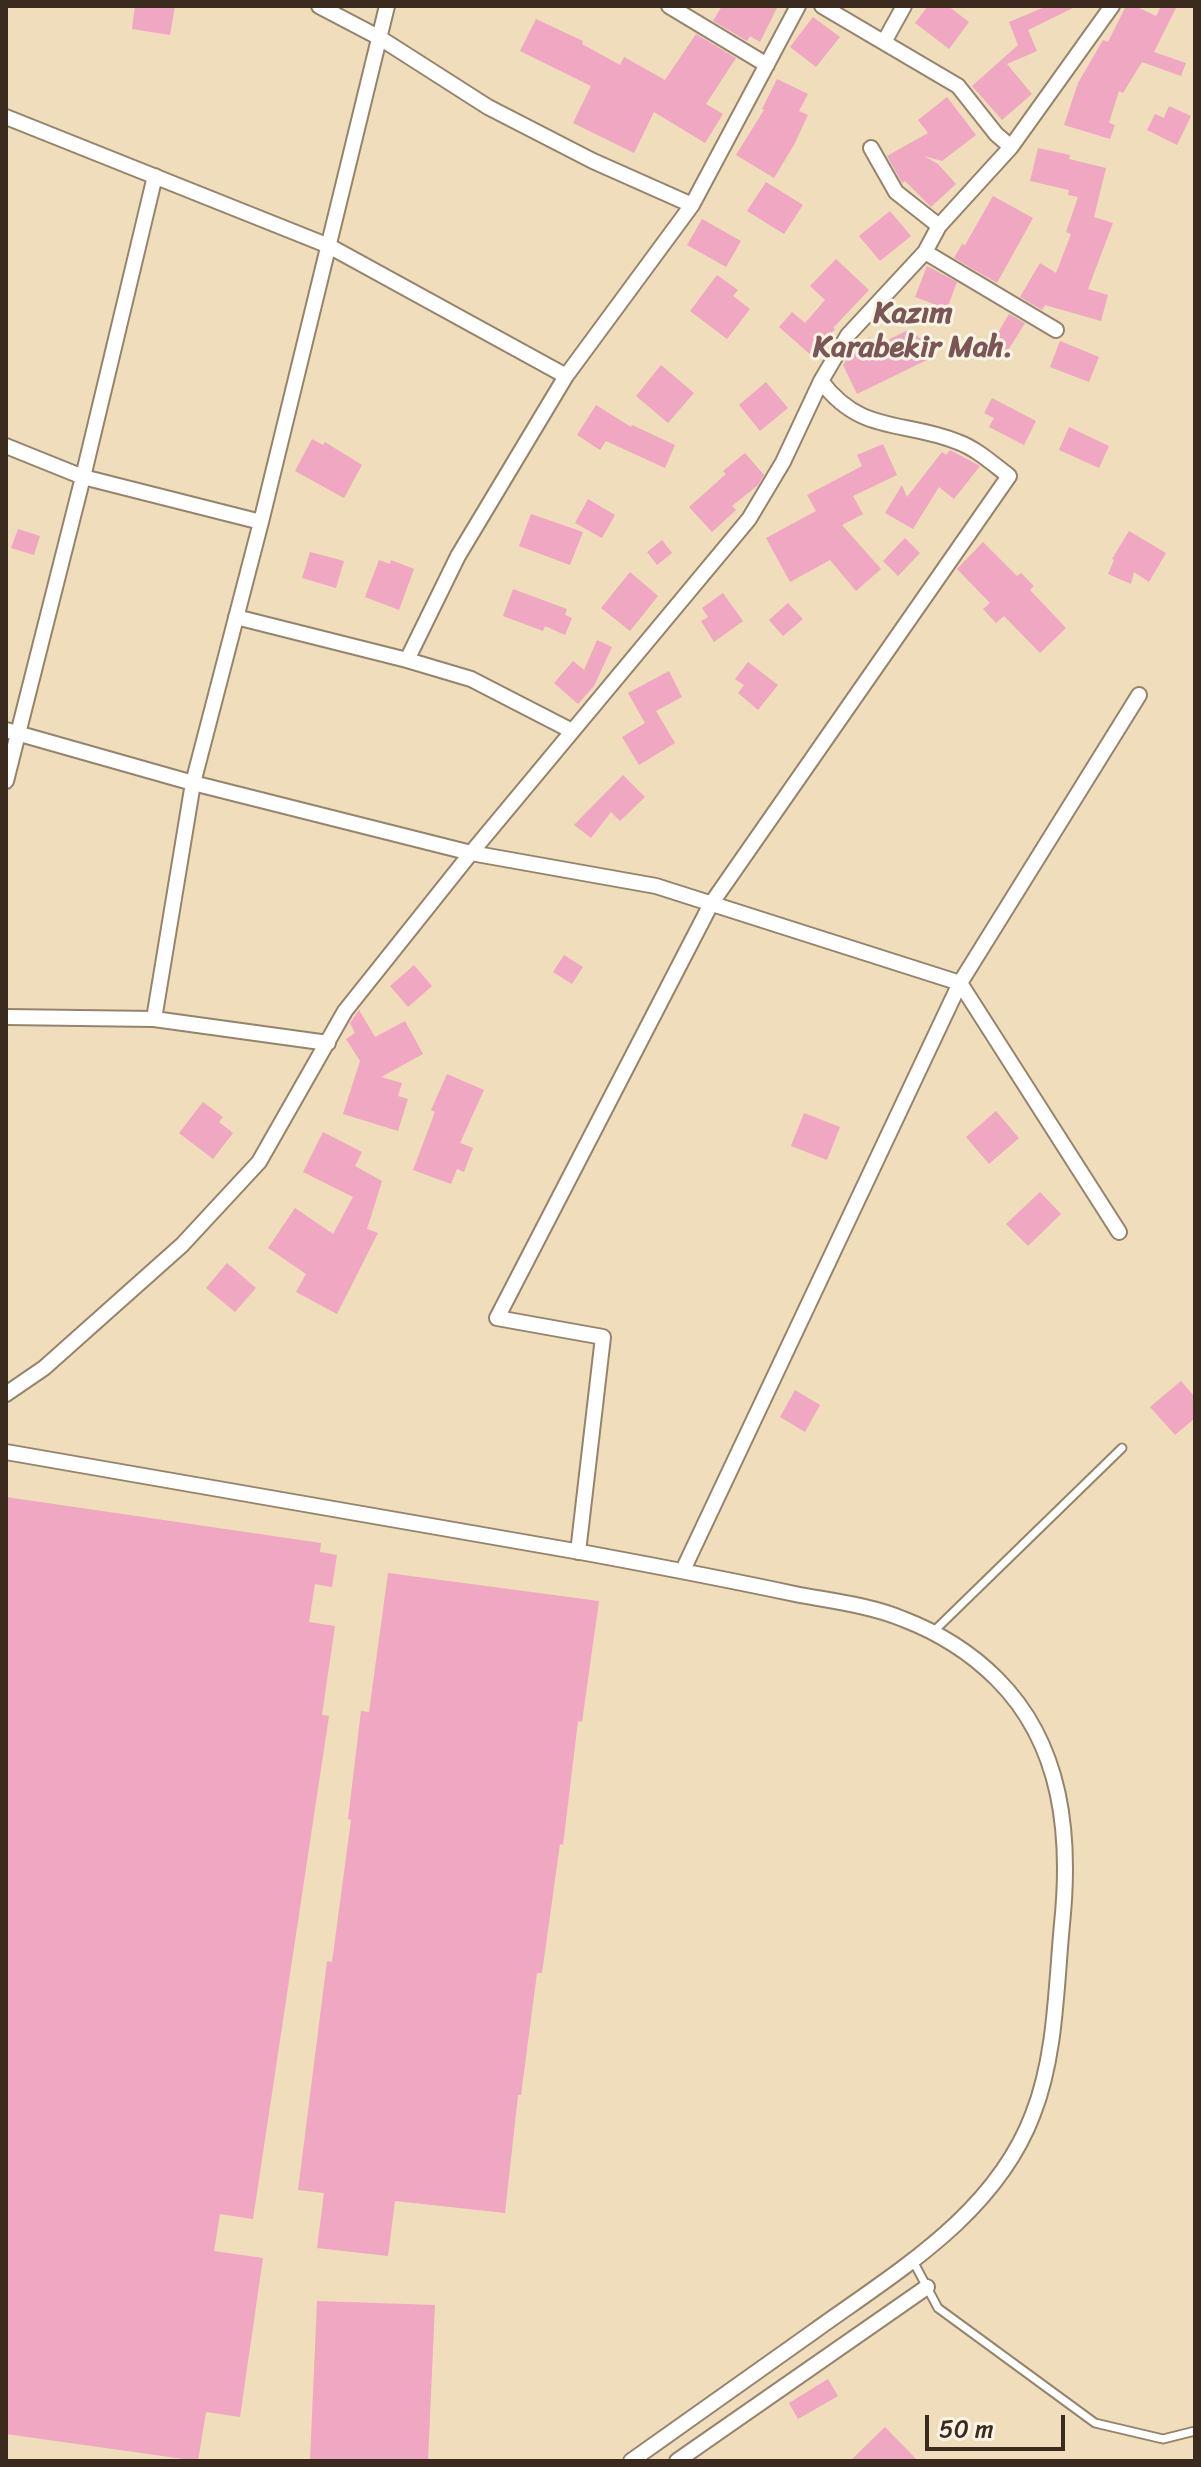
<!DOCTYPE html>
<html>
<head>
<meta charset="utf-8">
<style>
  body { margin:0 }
  #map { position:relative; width:1201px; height:2467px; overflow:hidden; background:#efddbb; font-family:Sriracha,sans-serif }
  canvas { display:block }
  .frame { position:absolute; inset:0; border:8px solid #3b2a1e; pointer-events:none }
  .scale { position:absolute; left:925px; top:2415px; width:140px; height:36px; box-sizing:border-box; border:4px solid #3b2a1e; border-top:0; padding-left:10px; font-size:24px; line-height:28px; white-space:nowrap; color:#3b2a1e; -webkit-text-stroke:6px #fcf5e5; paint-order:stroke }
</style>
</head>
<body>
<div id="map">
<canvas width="1201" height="2467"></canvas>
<div class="frame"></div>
<div class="scale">50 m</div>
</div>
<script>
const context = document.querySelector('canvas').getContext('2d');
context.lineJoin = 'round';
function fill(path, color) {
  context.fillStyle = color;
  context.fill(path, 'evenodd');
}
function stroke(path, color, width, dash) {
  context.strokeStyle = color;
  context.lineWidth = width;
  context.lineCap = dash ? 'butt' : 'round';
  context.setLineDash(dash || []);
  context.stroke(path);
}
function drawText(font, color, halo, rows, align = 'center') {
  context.font = font + ' Sriracha,sans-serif';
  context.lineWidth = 6;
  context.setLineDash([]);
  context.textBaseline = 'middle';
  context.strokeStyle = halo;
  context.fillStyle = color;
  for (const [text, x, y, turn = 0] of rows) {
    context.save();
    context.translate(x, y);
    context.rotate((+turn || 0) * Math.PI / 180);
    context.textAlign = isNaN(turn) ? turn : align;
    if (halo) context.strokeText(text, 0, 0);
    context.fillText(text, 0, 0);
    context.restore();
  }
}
fill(new Path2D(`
  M135,6H175L170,35L132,29Z
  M722,6H778L760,42L750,36L747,41L713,21Z
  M928,6H948L969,22L949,49L915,23Z
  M1047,6L1075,7L1028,30L1037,51L1007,64L1032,94L1002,120L972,86L1018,45L1009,22Z
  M1126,6H1135L1156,16L1161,6H1177L1154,52L1186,63L1181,76L1142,62L1123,93L1119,91L1109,123L1115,125L1110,139L1064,125L1078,83L1103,40L1108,42Z
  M813,17L840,37L816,67L790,47Z
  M536,19L583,41L582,44L620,65L624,57L665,80L696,34L736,58L706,104L723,114L705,143L654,112L634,153L573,123L591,86L520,51Z
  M777,79L808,94L799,111L808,115L795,143L774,178L736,155L764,110L762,109Z
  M947,97L976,135L942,161L924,156L938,164L956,184L931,207L905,181L902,183L887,156L928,133L918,120Z
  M1169,106L1191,116L1177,145L1147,130L1155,114L1164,118Z
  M1038,148L1070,155L1069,159L1106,168L1094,217L1113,223L1088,289L1108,295L1101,321L1045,305L1042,310L1020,297L1040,263L1056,273L1071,234L1066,232L1078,197L1068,195L1069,190L1030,181Z
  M766,182L803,205L784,234L747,211Z
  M993,196L1033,218L997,283L954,258L962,244L965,245Z
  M890,211L911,236L880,261L859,236Z
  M702,219L741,241L726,267L687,245Z
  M836,259L869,290L833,328L835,329L812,356L779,327L792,312L805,323L825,300L810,286Z
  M927,266L957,282L947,309L915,297Z
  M717,275L738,290L733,296L750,309L727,339L690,311Z
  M1009,314L1025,323L1007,352L992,343Z
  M910,329L937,355L857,394L843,365L855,345L870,337L874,347Z
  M1060,341L1099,357L1089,382L1050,367Z
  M661,365L694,393L668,423L636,396Z
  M766,382L788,408L760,431L739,405Z
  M992,398L1036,421L1024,445L989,427L994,418L984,413Z
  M596,405L631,427L632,425L675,445L665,468L606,441L600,450L577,435Z
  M1069,427L1109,446L1099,468L1059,450Z
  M312,439L323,445L325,442L362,465L344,498L295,471Z
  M883,444L897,475L853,496L863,514L842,525L881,569L856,591L830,560L790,582L766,538L816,511L807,495L862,466L857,455Z
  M950,450L980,466L954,499L939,487L913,529L885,513L902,485L907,497L942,452L946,455Z
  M745,453L764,475L758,485L732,506L736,510L712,532L689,507L726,474L723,471Z
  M588,499L615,515L602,538L575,523Z
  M531,514L583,532L570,565L519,546Z
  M18,529L40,536L34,555L11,548Z
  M1129,531L1166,553L1149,582L1134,572L1131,584L1108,574L1114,560L1112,559Z
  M905,538L920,553L898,576L883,561Z
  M662,540L672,553L657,565L647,552Z
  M983,542L1017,576L1021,573L1034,586L1030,590L1066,628L1040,653L1004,616L996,623L983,609L990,603L957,569Z
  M310,552L344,561L336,588L302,578Z
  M379,560L390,564L391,560L414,569L399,610L365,597Z
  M630,572L658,596L630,631L601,608Z
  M513,589L567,609L565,615L572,618L565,635L545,626L543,631L503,616Z
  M723,593L743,621L714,642L701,621L708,617L702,608Z
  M788,603L803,619L783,636L769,620Z
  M597,640L612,647L594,686L578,704L554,683L573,661L584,670Z
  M748,662L778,685L758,710L738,693L744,685L735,679Z
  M669,671L682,697L656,711L675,743L639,765L622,737L645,723L628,693Z
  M623,775L645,797L620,821L611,812L591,838L574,825Z
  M564,955L583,967L572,984L553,972Z
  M414,965L432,986L408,1007L390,986Z
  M359,1010L375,1037L405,1021L423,1054L381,1077L402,1083L398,1096L408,1099L398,1131L343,1114L360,1061L346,1039L355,1033L350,1023Z
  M447,1074L484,1090L460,1143L473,1148L464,1172L457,1169L451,1184L413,1170L435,1112L431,1110Z
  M203,1102L223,1117L219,1122L233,1133L213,1159L179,1133Z
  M996,1111L1019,1138L989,1164L966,1137Z
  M804,1113L840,1127L827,1160L791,1146Z
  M323,1132L362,1152L355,1166L382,1181L367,1229L378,1233L337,1314L296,1292L306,1274L268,1248L295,1208L333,1234L353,1197L303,1172Z
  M1040,1192L1061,1214L1028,1246L1006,1224Z
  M227,1263L256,1288L235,1312L206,1288Z
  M1181,1381L1195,1397V1418L1175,1435L1150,1407Z
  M795,1390L820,1405L805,1432L780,1417Z
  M6,1497L321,1543L320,1552L337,1555L332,1587L315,1584L309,1622L335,1626L322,1715L329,1716L253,2219L220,2214L214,2251L263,2258L240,2417L206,2412L198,2461L6,2434Z
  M388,1573L599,1601L582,1722L578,1721L563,1845L560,1844L542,1973H537L521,2095H518L505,2213L395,2201L388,2256L317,2248L324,2193L298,2190L327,1961L332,1962L351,1820L348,1819L361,1711L369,1712Z
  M317,2301L435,2305L428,2461H310Z
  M828,2379L838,2396L798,2419L789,2403Z
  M885,2427L918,2461H850Z`), '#efa7c2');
const service = new Path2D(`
  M933,1632L1122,1448
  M913,2261L938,2308L1095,2423L1163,2439L1195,2431`);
const minor = new Path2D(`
  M319,6L380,38L488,107L593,161L692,205
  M669,6L767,65
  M822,6L958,86L996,134L1011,147
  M884,42L904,6
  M6,117L329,246L566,376
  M871,148L896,192L939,226
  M925,252L1056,330
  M6,446L83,477L261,522
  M236,617L407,660
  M6,730L193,783L471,853L656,886L960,983L1119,1232
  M572,731L471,679L407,660L458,556L566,376L692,205L798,6
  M6,781L83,477L155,176
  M6,1017L154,1019L328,1043
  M154,1019L193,783L261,522L387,6
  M6,1394L44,1368L182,1245L259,1162L345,1011L471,853L749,519L783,462L821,381L848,335L925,252L939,226L1011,147L1112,6
  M6,1452C199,1486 392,1520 586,1553C656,1566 725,1579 795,1594C831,1601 869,1605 903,1619C937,1632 971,1653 997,1679C1063,1745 1071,1836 1062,1924C1056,1987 1056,2055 1033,2114C995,2215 896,2272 813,2332C752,2375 692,2418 631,2461
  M578,1552L603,1337L497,1318L711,904L1009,476C993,464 977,449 958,442C905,420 861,435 821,381
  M683,1570L960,983L1139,695
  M677,2461L927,2287`);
stroke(service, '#95846c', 11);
stroke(minor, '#95846c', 18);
stroke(service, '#fff', 7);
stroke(minor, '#fff', 14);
drawText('bold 30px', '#7a5657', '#fcf5e5', [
  ["Kazım",913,314],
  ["Karabekir Mah.",913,348]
]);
</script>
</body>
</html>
